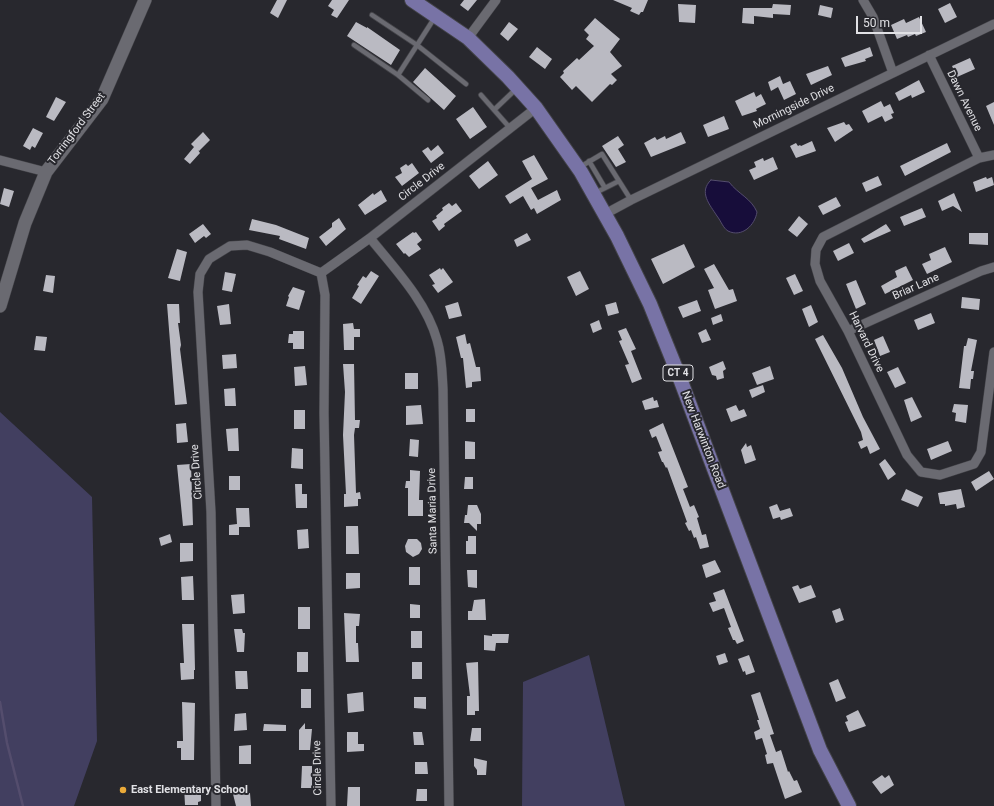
<!DOCTYPE html>
<html>
<head>
<meta charset="utf-8">
<style>
  body { margin:0 }
  #map { position:relative; width:994px; height:806px; overflow:hidden; background:#28282e; font-family:Roboto,sans-serif }
  canvas { display:block }
  .scale { position:absolute; left:856px; top:16px; width:66px; height:18px; box-sizing:border-box; border:2px solid #e1e1e5; border-top:0; padding-left:5px; font-size:12px; line-height:14px; white-space:nowrap; color:#e1e1e5; -webkit-text-stroke:3px #28282e; paint-order:stroke }
</style>
</head>
<body>
<div id="map">
<canvas width="994" height="806"></canvas>
<div class="scale">50 m</div>
</div>
<script>
const context = document.querySelector('canvas').getContext('2d');
context.lineJoin = 'round';
function fill(path, color) {
  context.fillStyle = color;
  context.fill(path, 'evenodd');
}
function stroke(path, color, width, dash) {
  context.strokeStyle = color;
  context.lineWidth = width;
  context.lineCap = dash ? 'butt' : 'round';
  context.setLineDash(dash || []);
  context.stroke(path);
}
function drawText(font, color, halo, rows, align = 'center') {
  context.font = font + ' Roboto,sans-serif';
  context.lineWidth = 4;
  context.setLineDash([]);
  context.textBaseline = 'middle';
  context.strokeStyle = halo;
  context.fillStyle = color;
  for (const [text, x, y, turn = 0] of rows) {
    context.save();
    context.translate(x, y);
    context.rotate((+turn || 0) * Math.PI / 180);
    context.textAlign = isNaN(turn) ? turn : align;
    if (halo) context.strokeText(text, 0, 0);
    context.fillText(text, 0, 0);
    context.restore();
  }
}
fill(new Path2D(`
  M0,412L92,497L97,741L74,806H0Z
  M589,655L625,806H522L523,682Z`), '#423f60');
const water = new Path2D(`
  M711,180L729,182C738,194 751,198 757,212C755,225 742,238 728,231C723,228 721,221 717,216C710,205 698,192 711,180Z`);
fill(water, '#170d3a');
stroke(water, '#544d6d', 1);
stroke(new Path2D(`
  M0,702L7,743L23,806`), '#544d6d', 2.5);
fill(new Path2D(`
  M277,0H287L278,18L270,13Z
  M332,0H349L337,18L331,15L334,10L328,6Z
  M464,0H477L468,11L460,5Z
  M613,0H648L643,12H641L639,15L630,11L632,8Z
  M950,3L957,17L945,23L938,9Z
  M678,4L696,5L695,23L679,22Z
  M773,4L791,5L790,15L773,14V18L754,16V24L742,23L743,8H772Z
  M820,5L833,8L831,18L818,15Z
  M919,17L926,32L916,36L915,34L908,37L907,35L897,39L891,25L904,19L906,23Z
  M595,18L620,39L610,52L622,66L611,74L617,80L612,85L610,84L592,102L576,86L572,90L560,77L564,73L563,71L577,58L579,60L594,46L586,39L589,35L584,30Z
  M356,22L367,28V27L400,50L391,65L347,36Z
  M509,22L518,29L508,41L500,34Z
  M537,47L552,59L545,69L529,57Z
  M870,47L873,56L865,59L866,61L845,67L841,58Z
  M970,58L975,69L957,77L952,66Z
  M828,66L832,75L811,85L806,74Z
  M425,68L456,96L444,110L413,82Z
  M780,76L783,84L790,81L796,94L784,100L778,87L771,91L768,82Z
  M919,80L925,92L912,98L911,95L899,101L895,93Z
  M754,92L756,97L761,94L766,104L756,109L757,111L742,116L735,101Z
  M56,97L66,102L54,121L46,117Z
  M881,101L884,107L890,104L894,113L891,114L893,118L885,122L882,116L868,123L862,111Z
  M994,102V125L986,106Z
  M473,107L487,127L470,139L456,119Z
  M724,116L729,129L708,137L703,125Z
  M844,122L846,125L849,124L853,130L835,142L827,128Z
  M33,128L43,133L35,148L32,146L30,150L23,146Z
  M203,132L210,140L199,151L198,150L200,153L190,164L184,159L194,147L191,144Z
  M681,132L686,143L651,157L644,143L655,137L657,140L665,136L666,139Z
  M618,136L624,145L618,149L626,162L616,167L602,146Z
  M812,141L816,151L796,158L790,146L796,143L798,146L800,145L801,146Z
  M947,143L951,152L905,176L900,166Z
  M438,145L444,153L431,163L422,151L428,147L431,151Z
  M534,155L548,179L531,188L538,200L557,190L561,200L537,214L534,208L531,210L523,196L510,204L505,196L532,179L522,161Z
  M773,157L778,169L754,180L749,170L756,167L754,162L763,158L764,161Z
  M488,161L498,175L479,189L469,176Z
  M412,163L419,173L402,186L395,177L402,173L400,168L406,164L408,166Z
  M878,176L882,185L866,192L862,183Z
  M986,177L987,179L992,177L994,185L976,192L973,182Z
  M4,188L14,191L9,207L0,204Z
  M381,190L387,201L365,215L358,205L373,193L374,195Z
  M954,193L962,212L953,206L942,211L938,201Z
  M836,197L841,206L823,215L818,206Z
  M449,203L452,206L456,203L462,211L444,224L445,226L439,231L432,221L437,218L436,216L443,210L442,208Z
  M922,208L926,217L904,226L900,217Z
  M799,216L808,224L797,237L788,230Z
  M339,218L346,229L326,246L319,237L332,227V223Z
  M252,219L276,225L309,238L306,249L279,239L280,236L249,230Z
  M203,224L211,234L206,238L204,236L195,243L189,234Z
  M886,224L891,231L864,243L861,239Z
  M413,232L414,233L416,232L422,240L417,244L421,249L409,257L405,253L404,254L396,244Z
  M527,233L531,240L517,247L514,240Z
  M969,233H988V245L969,244Z
  M849,243L854,253L838,261L833,251Z
  M684,244L695,267L663,284L651,259Z
  M945,247L952,262L927,274L922,264L931,260L929,254Z
  M177,249L187,252L180,281L168,278Z
  M714,264L729,290L733,289L737,301L715,309L708,290L714,288L704,269Z
  M906,266L913,280L885,294L881,286L897,277L895,271Z
  M440,268L441,270L443,268L453,282L438,293L432,285L435,284L429,275Z
  M371,271L379,276L361,304L352,298L359,286L357,285L363,276L366,278Z
  M580,271L589,289L576,296L567,277Z
  M225,272L236,274L232,292L222,290Z
  M795,274L803,291L794,295L786,278Z
  M46,275L55,276L53,293L43,291Z
  M856,280L866,304L856,309L846,284Z
  M293,287L305,291L299,310L286,306L289,297L288,296Z
  M962,297L980,299L979,310L961,308Z
  M697,300L701,311L683,318L678,307Z
  M458,302L462,316L449,319L445,306Z
  M616,302L619,313L608,316L605,305Z
  M167,304H179L180,323H178L181,345L180,349L187,404L175,405Z
  M229,304L231,324L220,325L217,306Z
  M811,305L818,322L809,327L802,309Z
  M931,313L935,323L918,330L914,320Z
  M721,314L723,321L713,325L711,318Z
  M599,320L602,329L593,333L590,324Z
  M353,323L354,329H360V337H354V350H344L343,324Z
  M626,328L636,349L631,351L642,379L632,383L625,365L629,364L619,341L622,340L618,331Z
  M706,329L711,340L702,343L698,333Z
  M293,331H304V349H293V343H288L289,334H293Z
  M465,334L467,344L470,343L476,367H480L481,381L472,382V387L466,388L463,358H461L456,337Z
  M823,335L842,368L863,417L880,449L870,454L867,446L861,449L858,442L863,440L861,432L815,339Z
  M36,336L47,337L45,351L34,350Z
  M883,336L890,352L880,356L874,340Z
  M968,338L977,340L971,371H974L973,379H971L970,389L959,388L964,346H966Z
  M236,354L237,368L223,369L222,355Z
  M723,361L726,369L723,371L724,378L717,380L716,376L712,375L709,367Z
  M343,364H354L355,420H360L359,428H355L354,435L356,493L360,492L361,499H358V506L344,507V494H346L343,435L345,392Z
  M305,366L307,385L295,386L294,367Z
  M770,366L774,379L757,385L752,373Z
  M898,367L906,383L895,388L887,372Z
  M405,373H418V389H405Z
  M763,385L765,392L752,398L749,390Z
  M235,388L236,406H225L224,389Z
  M653,397L654,401L657,400L659,407L645,410L642,401Z
  M912,397L922,417L911,422L904,400Z
  M954,404L968,405L966,423L955,421L956,413L952,412Z
  M421,405L423,424L406,425V406Z
  M736,405L739,411L744,409L747,416L731,422L726,409Z
  M466,409H475V422H466Z
  M294,410H305V429H294Z
  M186,423L188,442L177,443L176,424Z
  M663,423L688,487L683,489L690,507L694,505L699,517L697,518L702,535L706,534L709,547L700,549L696,537L694,538L691,530L689,531L685,523L687,522L667,467L666,468L663,462H662L658,452L662,451L656,436L652,438L649,430Z
  M238,428L239,451H228L226,429Z
  M410,439L419,440L418,457L409,456Z
  M465,441L475,442V459H465Z
  M948,441L952,451L931,460L927,449Z
  M746,443L747,447L751,445L756,460L745,464L741,450Z
  M292,448L303,449V469L291,468Z
  M885,459L896,474L888,480L879,464Z
  M191,464L193,525L183,526L177,465Z
  M410,470L420,471L419,500H423V516H408V488H405L406,481H410Z
  M989,471L994,479L976,491L971,482Z
  M229,476H240V490H229Z
  M465,477H473V489H464Z
  M295,484H302V494H307V508H296Z
  M906,489L923,497L918,507L901,500Z
  M961,489L965,507L957,509L956,504L945,506V504H940L938,493Z
  M777,504L780,511L790,508L793,516L781,520L780,517L773,519L769,507Z
  M468,505H477L481,514V524H477V531L469,523H464L465,515H467Z
  M236,508H249L250,527H239V535H229V525L237,524Z
  M346,526H358L359,554H346Z
  M308,529L309,548L298,549L297,530Z
  M170,534L172,542L161,546L159,538Z
  M468,536H476V554H466V541H468Z
  M408,539H417L421,543L422,549L419,554L413,557L406,552L405,546Z
  M180,543H193V561L180,562Z
  M715,560L721,572L706,578L702,565Z
  M409,567H420V585H409Z
  M467,570H477V588L468,587Z
  M346,573H360V588L346,589Z
  M193,576L194,600H182L181,577Z
  M798,585L800,589L811,585L816,597L799,603L792,587Z
  M724,589L744,641L737,644L735,640H733L728,628L731,627L724,608L713,612L709,603L716,601L713,593Z
  M244,594L245,613L233,614L231,595Z
  M485,599L486,620H468V611H472L474,600Z
  M410,604L420,605V618H410Z
  M298,607H310V629H298Z
  M840,608L844,620L836,623L832,611Z
  M344,613L360,614L359,626H356V643H358L359,662H346Z
  M182,624H194L195,670H194V679L181,680L180,663H184Z
  M234,629H242L243,633H245L244,652H237Z
  M411,631H422V648H411Z
  M492,634H509L508,643H496L495,651L484,650V635L492,636Z
  M297,652H308V672H297Z
  M725,653L728,662L719,665L716,656Z
  M749,655L755,672L746,675L745,671L743,672L738,659Z
  M412,662H422V679H412Z
  M478,662L479,711H475V715H467V696H470L466,663Z
  M235,671H247L248,689H236Z
  M838,679L846,698L836,702L829,683Z
  M301,689H311V708H301Z
  M363,692L364,711L348,713L347,694Z
  M760,692L774,734L770,735L776,752L781,750L788,772L789,771L794,781L797,780L802,792L785,799L773,763L767,764L765,755L767,754L762,738L756,740L754,732L760,729L757,720H759L751,695Z
  M414,697H426V709L414,708Z
  M182,702L195,703L194,760H181V748H177V741H183Z
  M858,710L866,726L849,732L845,722L848,721L846,716Z
  M246,713L247,730L234,731L235,714Z
  M305,723V729H312L310,750H299V730Z
  M264,724L286,725V731H263Z
  M472,728H481V741H470Z
  M347,732H358V744H364V751L347,752Z
  M413,732H422L424,745H414Z
  M251,745V764H239V746Z
  M474,758L487,761L486,775H477V770L474,766Z
  M415,762H427L428,774H415Z
  M302,766H312V788H301Z
  M882,775L885,778L889,775L894,785L881,794L872,782Z
  M197,785L198,795H201V801L198,802V805H185L184,786Z
  M348,787H360V806H347Z
  M417,789H427V801H416Z
  M250,793L251,806H236L233,794Z`), '#babac2');
const service = new Path2D(`
  M372,15L417,45L466,84
  M354,45L398,75
  M481,95L510,128
  M428,100L398,75L435,17
  M494,110L516,89
  M589,161L605,188
  M580,167L602,154L631,200
  M595,193L619,181`);
const minor = new Path2D(`
  M863,0L873,17L893,73
  M468,38L496,0
  M929,55L979,158
  M994,155L979,158L823,237L816,250L815,264L820,281L848,331L907,455L921,472L940,475L974,464L981,452L994,352
  M0,160L46,172
  M605,214L631,200L994,24
  M370,238C395,269 426,301 437,340C442,356 442,372 443,389L449,806
  M321,273L325,295L324,413L331,806
  M848,331L981,271L994,267
  M216,806L211,512L198,292L200,274L209,259L230,246L247,245L270,252L321,273L370,238L536,108`);
const secondary = new Path2D(`
  M0,306L25,223L46,172L102,99L145,0`);
const primary = new Path2D(`
  M412,0L468,38L508,77L536,108L581,172L617,236L650,304L679,376L820,750L849,806`);
stroke(service, '#434348', 6);
stroke(minor, '#434348', 10);
stroke(secondary, '#434348', 14);
stroke(primary, '#434348', 16);
stroke(service, '#6a6a71', 4.5);
stroke(minor, '#6a6a71', 9);
stroke(secondary, '#6a6a71', 13);
stroke(primary, '#7873a6', 14);
for (const [x, y, r, color] of [
  [123,790,4,"#eaaa39"]
]) {
  const dot = new Path2D();
  dot.arc(x, y, r, 0, 2 * Math.PI);
  context.fillStyle = color;
  context.fill(dot);
  stroke(dot, '#28282e', 1.5);
}
for (const [x, y, w] of [
  [678,373,30]
]) {
  const box = new Path2D();
  box.roundRect(x - w / 2, y - 8, w, 16, 3);
  context.fillStyle = '#28282e';
  context.fill(box);
  stroke(box, '#e1e1e5', 1);
}
drawText('bold 10px', '#e1e1e5', null, [
  ["CT 4",678,373]
]);
drawText('11px', '#e1e1e5', '#28282e', [
  ["Dawn Avenue",964,101,64],
  ["Morningside Drive",794,107,-26],
  ["Torringford Street",77,129,-53],
  ["Circle Drive",422,182,-38],
  ["Briar Lane",916,287,-24],
  ["Harvard Drive",866,342,64],
  ["New Harwinton Road",703,440,69],
  ["Circle Drive",197,472,-94],
  ["Santa Maria Drive",433,511,-91],
  ["Circle Drive",318,768,-91]
]);
drawText('bold 11px', '#e1e1e5', '#28282e', [
  ["East Elementary School",131,790]
], 'left');
</script>
</body>
</html>
